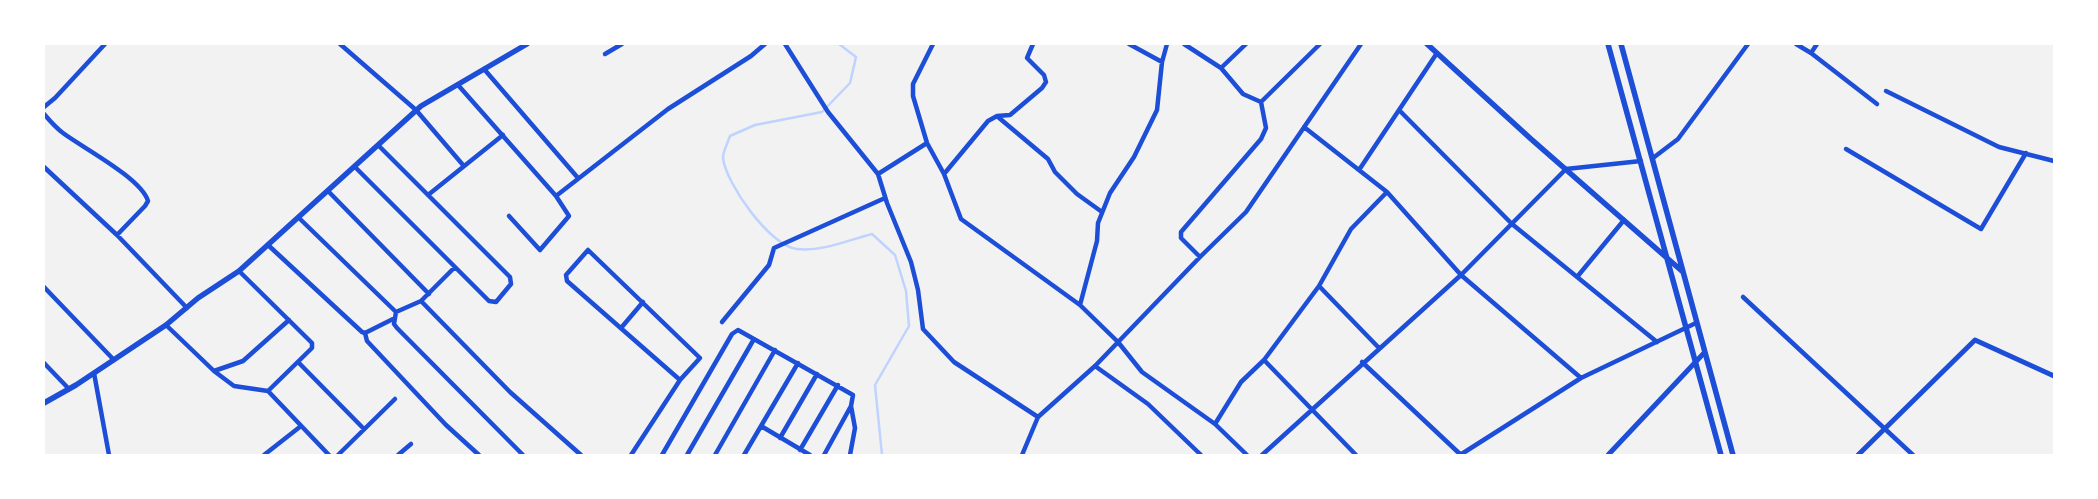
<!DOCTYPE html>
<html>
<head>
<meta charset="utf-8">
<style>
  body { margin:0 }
  #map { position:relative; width:2098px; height:499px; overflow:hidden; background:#f2f2f2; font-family:"Sofia Sans Condensed",sans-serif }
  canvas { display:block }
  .frame { position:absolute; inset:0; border:45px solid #fff; pointer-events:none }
</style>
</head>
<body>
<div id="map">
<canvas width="2098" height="499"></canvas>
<div class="frame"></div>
</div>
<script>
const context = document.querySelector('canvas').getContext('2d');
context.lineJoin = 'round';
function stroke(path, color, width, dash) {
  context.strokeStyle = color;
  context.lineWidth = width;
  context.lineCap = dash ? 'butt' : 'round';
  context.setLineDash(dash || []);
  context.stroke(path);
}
stroke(new Path2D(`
  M839,44L856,57L850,83L822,112L755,125L730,136C728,142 723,151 723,158C726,184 770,246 797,249C821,252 849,240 872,234L895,255L906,291L909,326L875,385L882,455`), '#bfd3fe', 2.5);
stroke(new Path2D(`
  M340,44L416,110L463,165
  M785,44L828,112L878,174
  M933,44L913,84V96L927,143L944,174L961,219L1080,305L1118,342L1142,372L1215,424L1247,455
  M1129,44L1162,62
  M1184,44L1221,68L1243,94L1261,102
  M1796,44L1811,53L1877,104
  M1811,53L1817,44
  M605,54L622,44
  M1221,68L1246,44
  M484,69L578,178
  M458,85L556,196L569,216L540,250L509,216
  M1886,91L1999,147L2054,161
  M44,107L55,98L105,44
  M1399,110L1512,224L1657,342
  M44,114C50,121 56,128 63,133C83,148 141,178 148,201L145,206L117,235
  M998,117L1048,159L1055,172L1077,194L1102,212
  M1304,127L1387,192L1461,275L1581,378L1696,323
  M927,143L878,174L887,203L911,262L918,290L923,329L954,362L1038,417
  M1846,149L1981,229L2026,153
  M1653,158L1678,139L1748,44
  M44,167L117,235L187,308
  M355,167L489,301L496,302L511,284L510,277L378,145
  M1359,170L1437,53
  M944,174L988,121L997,116L1010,115L1042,88L1046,82L1044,75L1027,58L1033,44
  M328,191L429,294
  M428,195L503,135
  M556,196L668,109L751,56L765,44
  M299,218L396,312L421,301L455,267
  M268,245L362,332L365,333L393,319
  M1200,257L1181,238V232L1261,139L1266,128L1261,102L1320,44
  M239,271L312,343V348L268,391L329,455
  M1577,277L1624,220
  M1319,286L1379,348
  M44,287L114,360
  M1743,297L1913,455
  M421,301L510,392L581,455
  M1080,305L1097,241L1098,223L1110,193L1134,157L1157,110L1162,62L1167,44
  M396,312L394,324L397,328L523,455
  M722,322L769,265L774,248L885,198
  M166,325L214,371L243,361L289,320
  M621,328L643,302
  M365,333L367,341L446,425L479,455
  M1264,360L1356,455
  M298,362L364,429
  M1362,362L1461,455
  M44,363L69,389
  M1095,366L1148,404L1201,455
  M214,371L234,386L268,391
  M94,373L109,455
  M1215,424L1241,382L1264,360L1319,286L1351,229L1387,192
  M761,426L810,455
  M780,438L817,374
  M800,450L838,385
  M264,455L301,426
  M338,455L395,399
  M398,455L411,444
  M631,455L680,380L700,358L588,250L566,275L567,281L680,380
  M662,455L732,334L738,330L853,395L851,406L824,455
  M687,455L754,339
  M715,455L775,350
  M744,455L798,363
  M850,455L855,428L851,406
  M1022,455L1038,417L1095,366L1200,257L1246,212L1361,44
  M1262,455L1461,275L1566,169L1641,161
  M1460,455L1581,378`), '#1d4ed8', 4.5);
stroke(new Path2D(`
  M1608,455L1704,353
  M1858,455L1975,340L2054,376`), '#1d4ed8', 5);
stroke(new Path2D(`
  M1427,44L1531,139L1683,272
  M1608,44L1721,455
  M1621,44L1733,455
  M44,403L76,385L166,325L198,298L239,271L421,106L527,44`), '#1d4ed8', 5.5);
</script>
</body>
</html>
